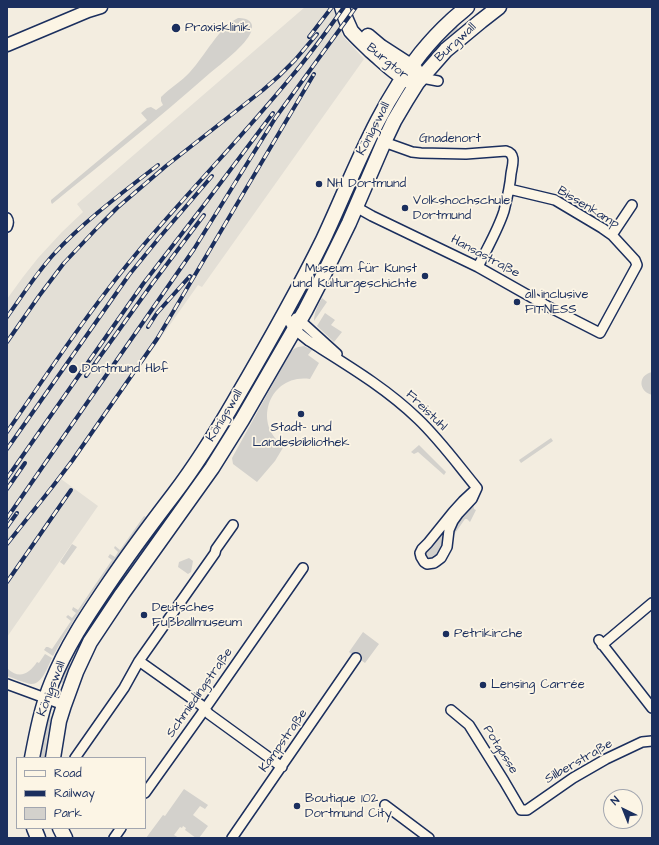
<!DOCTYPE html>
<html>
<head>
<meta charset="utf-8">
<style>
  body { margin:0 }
  #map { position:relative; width:659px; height:845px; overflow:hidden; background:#f3ede0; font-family:"Architects Daughter",sans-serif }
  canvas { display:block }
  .frame { position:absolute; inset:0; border:8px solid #1b2f5e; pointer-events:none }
  .legend { position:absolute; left:16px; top:757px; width:130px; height:72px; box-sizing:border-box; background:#fcf5e5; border:1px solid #a2a6af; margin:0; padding:5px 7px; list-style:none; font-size:12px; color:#1b2f5e }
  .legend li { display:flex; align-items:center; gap:8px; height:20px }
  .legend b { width:20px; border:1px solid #a2a6af }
  .north { position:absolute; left:603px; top:789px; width:40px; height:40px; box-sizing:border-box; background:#fcf5e5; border:1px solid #a2a6af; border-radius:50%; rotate:317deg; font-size:11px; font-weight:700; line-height:16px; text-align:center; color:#1b2f5e }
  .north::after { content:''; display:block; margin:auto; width:14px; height:18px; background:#1b2f5e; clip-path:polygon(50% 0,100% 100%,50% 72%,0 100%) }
</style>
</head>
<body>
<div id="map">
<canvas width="659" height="845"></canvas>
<div class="frame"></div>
<ul class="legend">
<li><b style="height:5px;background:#fcf5e5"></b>Road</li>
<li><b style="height:5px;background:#1b2f5e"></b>Railway</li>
<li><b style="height:11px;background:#d3d1cc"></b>Park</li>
</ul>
<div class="north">N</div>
</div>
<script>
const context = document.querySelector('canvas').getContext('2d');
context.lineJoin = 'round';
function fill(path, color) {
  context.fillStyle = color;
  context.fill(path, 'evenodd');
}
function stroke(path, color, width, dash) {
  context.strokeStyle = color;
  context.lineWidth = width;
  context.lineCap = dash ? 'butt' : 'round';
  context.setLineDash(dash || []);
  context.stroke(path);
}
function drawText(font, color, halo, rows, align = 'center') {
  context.font = font + ' "Architects Daughter",sans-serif';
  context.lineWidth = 3.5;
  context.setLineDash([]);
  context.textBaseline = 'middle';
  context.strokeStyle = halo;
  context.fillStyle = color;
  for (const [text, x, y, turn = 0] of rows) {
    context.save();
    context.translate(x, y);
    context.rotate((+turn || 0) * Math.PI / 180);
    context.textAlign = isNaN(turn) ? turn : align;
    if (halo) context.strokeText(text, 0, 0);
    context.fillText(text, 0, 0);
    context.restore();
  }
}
fill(new Path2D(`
  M305,7H334L342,32V35L364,59L202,287L198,285L61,479L98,506L7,637V299L23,277L38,258L62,232L83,212L77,204Z`), '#e3dfd6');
fill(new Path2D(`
  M238,18C248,18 255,22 251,32C246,45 221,64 210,73C159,118 105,161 52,204L51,202V200L147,120L141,113L147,108L151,107L156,110L163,105L161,101V97C170,88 182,81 190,72C205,56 219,27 238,18Z
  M458,22L457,27L459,32L432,60L426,55Z
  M395,96L400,99L359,186L356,184Z
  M336,220L342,223L325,260L300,305L298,303L320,262Z
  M322,298L327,302L314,321C314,313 318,305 322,298Z
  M325,313L335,320L331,325L342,332L334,342L317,326Z
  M275,336L281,340L221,441L217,439Z
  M304,346L312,350L308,355L319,363L310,379C270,373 251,424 284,446L275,461L257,482L233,464L232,458L290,353C294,348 297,347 304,346Z
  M652,372V395C638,391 638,375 652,372Z
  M551,438L553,441L521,463L519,460Z
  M419,445L446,472L444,475L418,452L414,454L411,452Z
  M191,477L196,481L65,684L57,681L77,638Z
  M473,503L474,509L476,510L470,522L467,519H465L451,539L455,523Z
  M144,516L146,517C114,562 79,607 53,656L44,650L46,647H48L52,649L71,621L66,617L68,615L72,618L76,613L72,610L73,607L78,610L112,560L108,557L110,554L115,557L118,552L114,548L115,546L120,550Z
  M445,530C444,545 445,555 429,561L425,555L426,551L433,547Z
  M72,544L77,547L64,565L60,562Z
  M189,558L193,561L191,572L188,574L178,567L179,562Z
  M363,632L379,644L365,663L349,652Z
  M45,654L52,658C48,666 42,685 31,684C24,683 14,678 7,676V668C19,680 29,674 37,662L39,663Z
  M49,710C53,721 47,734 46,745C45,749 45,754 45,758H37Z
  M184,789L208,805L205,809L200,806L193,815L208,826L199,838H196L185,830L186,828L183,826L182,828L180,827L174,835L179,838H146L163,815L165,816Z`), '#d3d1cc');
const street = new Path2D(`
  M422,78L438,81
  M384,142L412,152L421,153L466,154L506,151C517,154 512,166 511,174C510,187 507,199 504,211C498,230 487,248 478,267
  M356,207L372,216L478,267L547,306L600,333L636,267L637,265L635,260L612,235L602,228L555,200L509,189
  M7,218C9,221 9,223 7,227
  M612,235L632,205
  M284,313L294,329L309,341C347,365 386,388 418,419C440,440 458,465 477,488
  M296,318L305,325L337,354
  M477,488L472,499L458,514L453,521L449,530L447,547L441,558L437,561L434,563L427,564L424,562L421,557L420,553L422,549L428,543L453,512L463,501Z
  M599,640L652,708
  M602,645L652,603
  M139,661L201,705L209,714L282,767
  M7,684L64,705
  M451,710L469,725L504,781L521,810H527L573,778L606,759L642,742L652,741
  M75,758L124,688L139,661L215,553L216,549L233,525
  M145,793L200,716L303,568
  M385,805L429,838
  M114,838L121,828
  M232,838L356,658`);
const secondary = new Path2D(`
  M7,45L88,11L101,7`);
const primary = new Path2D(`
  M342,7C344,15 347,23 351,31C357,38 364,44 371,51C384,62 396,75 411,82
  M368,36L381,47L415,69L417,73
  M32,758C37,732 42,706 52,682C66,647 86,617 107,586C128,555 151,524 174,494C196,465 216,433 234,402C265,349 296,295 323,240C353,176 376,109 421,53C430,42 440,31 451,21C456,16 462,12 467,7
  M53,758L59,721L64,705L76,672L90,642L122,594L212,468L242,420L305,311L321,280L349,223L384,142L394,121L407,99L417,83L446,50L481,21L499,7
  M34,828L38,838
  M60,828L65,838`);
stroke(street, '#1b2f5e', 12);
stroke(secondary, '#1b2f5e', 15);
stroke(primary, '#1b2f5e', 17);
stroke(street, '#fcf5e5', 9);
stroke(secondary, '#fcf5e5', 12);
stroke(primary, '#fcf5e5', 14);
const rail = new Path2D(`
  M309,37L332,7
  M7,317C22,296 36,274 53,255C84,221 122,193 158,165
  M148,327L157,313L190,276
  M7,342L39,296L64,263L98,227L117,208L166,166L263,90L279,76L295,60L317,34
  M86,376L152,284L204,215
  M7,432C50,370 92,306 141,248C190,190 243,136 291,77C310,55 327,31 344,7
  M7,449L129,275L159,238L212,176
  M7,478L143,284L204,205L273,113
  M7,489L25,463
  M7,518L194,249L276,117L356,7
  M7,527L17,513
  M7,544L53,486L72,461L157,339L314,74
  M7,582L71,490`);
stroke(rail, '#1b2f5e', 4);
stroke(rail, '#fcf5e5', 2.5, [8]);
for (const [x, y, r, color] of [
  [176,28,5,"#1b2f5e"],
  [319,184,4,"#1b2f5e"],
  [405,208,4,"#1b2f5e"],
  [425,276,4,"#1b2f5e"],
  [517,302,4,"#1b2f5e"],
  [73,369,5,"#1b2f5e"],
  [301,414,4,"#1b2f5e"],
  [144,615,4,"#1b2f5e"],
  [446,634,4,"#1b2f5e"],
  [483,685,4,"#1b2f5e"],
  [297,806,4,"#1b2f5e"]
]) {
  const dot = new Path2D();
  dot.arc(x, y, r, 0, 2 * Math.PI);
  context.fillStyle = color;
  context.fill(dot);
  stroke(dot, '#fcf5e5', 1.5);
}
drawText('13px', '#1b2f5e', '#fcf5e5', [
  ["Praxisklinik",185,28],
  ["NH Dortmund",327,184],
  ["Volkshochschule",413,201],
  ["Dortmund",413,216],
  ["Museum für Kunst",417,269,"right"],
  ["und Kulturgeschichte",417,284,"right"],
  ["all inclusive",525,295],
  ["FITNESS",525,310],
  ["Dortmund Hbf",82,369],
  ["Stadt- und",301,428,"center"],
  ["Landesbibliothek",301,443,"center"],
  ["Deutsches",152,608],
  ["Fußballmuseum",152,623],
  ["Petrikirche",454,634],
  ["Lensing Carrée",491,685],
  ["Boutique 102",305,799],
  ["Dortmund City",305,814]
], 'left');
drawText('13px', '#1b2f5e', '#fcf5e5', [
  ["Burgwall",456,43,-43],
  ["Burgtor",387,62,39],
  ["Königswall",374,129,-63],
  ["Gnadenort",450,139],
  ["Bissenkamp",588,208,31],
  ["Hansastraße",485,257,28],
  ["Freistuhl",426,411,44],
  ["Königswall",225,416,-59],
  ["Königswall",52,689,-69],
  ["Schmiedingstraße",200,693,-55],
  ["Kampstraße",284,741,-55],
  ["Potgasse",500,750,58],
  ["Silberstraße",579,762,-30]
]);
</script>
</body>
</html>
